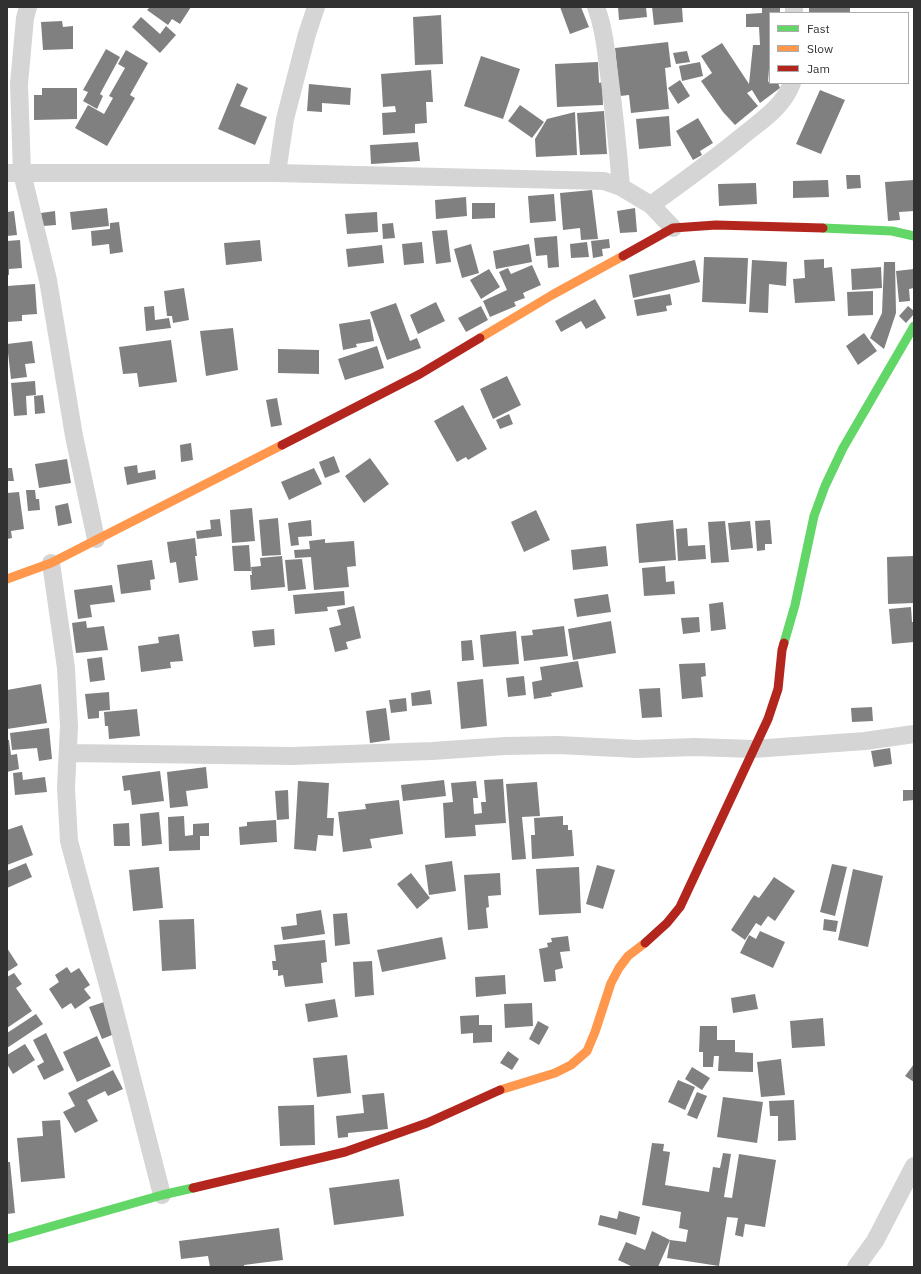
<!DOCTYPE html>
<html>
<head>
<meta charset="utf-8">
<style>
  body { margin:0 }
  #map { position:relative; width:921px; height:1274px; overflow:hidden; background:#fff; font-family:"IBM Plex Sans",sans-serif }
  canvas { display:block }
  .frame { position:absolute; inset:0; border:8px solid #313131; pointer-events:none }
  .legend { position:absolute; left:769px; top:12px; width:140px; height:72px; box-sizing:border-box; background:#fff; border:1px solid #adadad; margin:0; padding:5px 7px; list-style:none; font-size:12px; color:#313131 }
  .legend li { display:flex; align-items:center; gap:8px; height:20px }
  .legend b { width:20px; border:1px solid #adadad }
</style>
</head>
<body>
<div id="map">
<canvas width="921" height="1274"></canvas>
<div class="frame"></div>
<ul class="legend">
<li><b style="height:5px;background:#63d668"></b>Fast</li>
<li><b style="height:5px;background:#ff974d"></b>Slow</li>
<li><b style="height:5px;background:#b3261e"></b>Jam</li>
</ul>
</div>
<script>
const context = document.querySelector('canvas').getContext('2d');
context.lineJoin = 'round';
function fill(path, color) {
  context.fillStyle = color;
  context.fill(path, 'evenodd');
}
function stroke(path, color, width, dash) {
  context.strokeStyle = color;
  context.lineWidth = width;
  context.lineCap = dash ? 'butt' : 'round';
  context.setLineDash(dash || []);
  context.stroke(path);
}
fill(new Path2D(`
  M150,7H191L180,24L172,19L168,25L147,10Z
  M560,7H581L589,27L570,34Z
  M618,7H646L647,17L619,20Z
  M652,7H682L683,22L654,25Z
  M762,7H780V13H770V56L768,82L770,81V83H778L780,88L760,103L752,90L747,93L758,106L735,125L723,112L701,81L712,73L701,56L722,43L749,84L753,45H760L759,27H746V14L762,13Z
  M809,7H850V13H809Z
  M441,15L443,64L415,65L413,17Z
  M141,17L160,34L166,26L176,35L160,53L132,27Z
  M62,21L63,27L73,26V49L43,50L41,22Z
  M668,42L671,67L665,68L669,109L631,113L629,95L620,96L615,48Z
  M106,49L120,57L100,94L103,96L97,109L83,101L88,92L83,90Z
  M126,50L148,63L130,95L135,98L107,146L75,128L88,105L104,114L113,98L109,96L125,68L118,64Z
  M687,51L690,62L676,64L673,53Z
  M481,56L520,69L503,119L464,106Z
  M598,62L599,83L602,82L603,105L557,107L555,64Z
  M700,62L703,76L682,81L679,66Z
  M431,70L433,102H426L427,123L415,124V133L383,135L382,113L396,112L395,106L383,107L381,74Z
  M680,80L690,96L678,104L668,88Z
  M237,83L248,88L240,106L267,117L255,145L218,129Z
  M309,84L351,88L350,105L322,103V112L307,111Z
  M42,88H77V119L34,120V95H42Z
  M820,90L845,100L821,154L796,144Z
  M520,105L544,122L532,138L508,121Z
  M604,111L607,154L580,155L577,113Z
  M575,112L577,155L536,157L535,139L547,119Z
  M669,116L671,146L639,149L636,119Z
  M698,118L713,143L700,151L702,155L693,160L676,131Z
  M418,142L420,161L371,164L370,145Z
  M846,175H860L861,188L847,189Z
  M828,180L829,197L793,198V181Z
  M914,180V211L899,212L900,220L888,221L885,182Z
  M756,183L757,204L719,206L718,184Z
  M592,190L598,239L581,240L580,228L563,230L560,193Z
  M554,194L556,221L530,223L528,196Z
  M466,197L467,216L436,219L435,200Z
  M472,203H495V218L472,219Z
  M107,208L109,226L72,230L70,212Z
  M635,208L637,232L620,233L617,211Z
  M14,211L17,235L7,236V212Z
  M55,211L56,225L43,226L41,213Z
  M377,212L378,232L347,234L345,214Z
  M119,222L123,252L110,254L109,244L92,246L91,231L110,229V223Z
  M393,223L395,238L383,239L382,224Z
  M447,230L451,262L436,264L432,231Z
  M557,236L559,267L548,268L547,255L536,256L534,238Z
  M609,239L610,248L602,249L603,256L593,258L591,241Z
  M20,240L22,268L9,269V275H7V241Z
  M260,240L262,261L226,265L224,243Z
  M422,242L424,263L404,265L402,244Z
  M587,242L589,257L571,258L570,244Z
  M471,244L479,273L462,278L454,249Z
  M529,244L532,262L496,269L493,251Z
  M382,245L384,263L348,267L346,249Z
  M704,257L748,258L746,304L702,302Z
  M824,259V268L832,267L835,301L795,303L793,279L805,278L804,260Z
  M695,260L700,282L633,298L629,275Z
  M752,260L787,262L786,286L769,284L768,313L749,312Z
  M884,262H895L896,313L884,349L870,338L882,313Z
  M532,265L541,285L523,293L525,298L514,302L516,306L490,317L483,301L507,290L499,272L508,268L511,274Z
  M881,267L882,288L852,290L851,269Z
  M489,269L500,287L481,299L470,280Z
  M914,269V288L909,289L910,301L899,302L896,271Z
  M35,284L37,314L22,315V321L7,322V286Z
  M184,288L189,320L173,323L172,316H167L164,291Z
  M873,291V315L848,316L847,292Z
  M670,294L672,305L666,306L667,311L637,316L634,300Z
  M595,299L606,318L586,329L581,321L561,332L555,321Z
  M436,302L445,321L418,334L410,315Z
  M396,303L410,341L417,338L421,348L387,360L370,312Z
  M154,306L155,320L169,318L171,328L146,331L144,307Z
  M481,306L488,320L466,332L458,318Z
  M908,306L914,311V314L906,323L899,316Z
  M370,319L374,341L356,344L357,347L343,350L339,324Z
  M233,328L238,370L206,376L200,331Z
  M864,333L877,351L858,365L846,346Z
  M171,340L177,382L139,387L137,373L123,374L119,347Z
  M32,341L35,363L25,364L27,377L11,379L7,344Z
  M377,346L384,368L345,380L338,359Z
  M278,349L319,350V374L278,373Z
  M507,376L521,405L493,419L480,389Z
  M35,381L36,395L26,396L27,415L14,416L11,383Z
  M43,395L45,413L35,414L34,396Z
  M277,398L282,425L271,427L266,400Z
  M463,405L487,449L468,460L466,457L457,462L434,421Z
  M509,414L513,424L500,429L496,420Z
  M191,443L193,460L181,462L180,445Z
  M334,456L340,472L325,478L319,462Z
  M370,458L389,484L364,503L345,476Z
  M67,459L71,483L39,488L35,464Z
  M137,465L138,473L155,470L156,479L127,485L124,467Z
  M7,468H12L14,481H7Z
  M314,468L322,484L289,500L281,482Z
  M26,490H35L36,499H39L40,510L28,511Z
  M19,492L24,529L11,531L12,538L7,539V493Z
  M68,503L72,523L58,526L55,506Z
  M252,508L255,541L232,543L230,510Z
  M536,510L550,540L524,552L511,522Z
  M278,518L281,555L262,556L259,520Z
  M220,519L222,536L197,539L196,531L211,529L210,520Z
  M311,520L312,536L298,537L299,545L291,546L288,523Z
  M673,520L676,560L639,563L636,524Z
  M770,520L772,544H765V550L757,551L755,521Z
  M725,521L729,562L711,563L708,522Z
  M750,521L753,548L731,550L728,523Z
  M687,528L688,546L705,545L706,559L678,561L676,529Z
  M195,538L197,556H195L198,580L179,583L176,562L170,563L167,542Z
  M325,539V543L354,541L356,566L347,567L349,587L314,590L311,557L295,558L294,550L310,549L309,541Z
  M249,545L251,571H234L232,546Z
  M606,546L608,566L573,570L571,550Z
  M282,556L285,587L251,590L250,575H252L251,567L261,566L260,558Z
  M914,556V603L888,604L887,557Z
  M302,559L306,589L288,591L285,560Z
  M152,560L155,579L150,580L151,590L121,594L117,565Z
  M665,566L666,582L674,581L675,594L644,596L642,568Z
  M112,585L115,602L90,605L92,617L78,619L74,590Z
  M344,591L345,605L327,607L328,611L295,614L293,595Z
  M608,594L611,612L577,617L574,599Z
  M723,602L726,629L711,631L709,604Z
  M354,606L361,638L346,642L348,649L335,652L329,628L341,625L337,610Z
  M911,607L912,622H914V642L892,644L889,609Z
  M699,617L700,632L683,634L681,618Z
  M86,621L87,628L104,626L108,650L76,653L72,623Z
  M611,621L616,653L573,660L568,629Z
  M564,626L568,656L524,661L521,636L533,635L532,630Z
  M274,629L275,645L254,647L252,631Z
  M516,631L519,664L483,667L480,635Z
  M179,634L183,661L170,662L171,668L141,672L138,646L159,643L158,637Z
  M472,640L474,660L462,661L461,641Z
  M102,657L105,680L90,682L87,659Z
  M578,661L583,687L551,693L552,696L534,699L532,682L542,680L540,667Z
  M705,663L706,676L701,677L703,697L682,699L679,664Z
  M524,676L526,695L508,697L506,678Z
  M483,679L487,726L461,729L457,682Z
  M41,684L47,723L7,729V690Z
  M660,688L662,717L642,718L639,689Z
  M430,690L432,704L412,706L411,693Z
  M109,692L110,710L99,711V718L88,719L85,694Z
  M406,698L407,711L391,713L389,700Z
  M872,707L873,721L852,722L851,708Z
  M386,708L390,740L370,743L366,711Z
  M137,709L140,736L109,739L108,726H105L104,712Z
  M49,728L52,759L39,761L37,748L12,750L10,733Z
  M7,740H9L11,755L17,754L19,769L7,772Z
  M890,748L892,764L874,767L871,751Z
  M206,767L208,788L186,791L188,806L170,808L167,772Z
  M160,771L164,801L132,805L130,790L124,791L122,776Z
  M22,772L23,780L45,777L47,792L15,795L13,773Z
  M503,779L506,823L475,825L476,836L445,838L443,803L453,802L451,783L476,781L478,798H473L474,814L482,813L481,802H486L484,780Z
  M444,780L446,796L403,801L401,785Z
  M298,781L329,783L327,818H334L333,836L318,835L316,851L294,849Z
  M537,782L540,816L522,817L526,859L512,860L506,784Z
  M288,790L289,819L277,820L275,791Z
  M903,790H914V800L903,801Z
  M399,800L403,834L370,839L372,848L343,852L338,812L366,809L365,804Z
  M159,812L162,844L142,846L140,814Z
  M184,816L185,836L193,835V824L209,823V836H200V850L169,851L168,817Z
  M563,816V825H568V830H572L574,856L532,859L531,835H535L534,818Z
  M276,820L277,842L240,845L239,827L247,826V822Z
  M129,823L130,846H114L113,824Z
  M22,825L33,855L7,865V830Z
  M452,861L456,891L429,895L425,865Z
  M26,863L32,877L7,888V871Z
  M832,864L847,867L835,916L820,912Z
  M597,865L615,870L603,909L586,904Z
  M159,867L163,908L133,911L129,870Z
  M579,867L581,913L539,915L536,869Z
  M853,869L883,876L868,947L838,940Z
  M411,873L430,898L417,909L397,884Z
  M500,873L501,895L488,896L489,907L486,908L488,928L468,930L464,875Z
  M774,877L795,891L775,921L768,916L761,926L756,923L745,940L731,930L754,895L759,898Z
  M321,910L325,934L283,940L281,927L297,925L296,914Z
  M347,913L350,944L335,946L333,914Z
  M194,919L196,969L162,971L159,920Z
  M824,919L838,921L836,932L823,930Z
  M760,931L785,942L773,968L740,953L749,935L756,939Z
  M568,936L570,951L560,952L563,968L555,970L556,981L544,982L539,949L548,947L547,943L552,942L551,938Z
  M442,937L446,959L382,972L377,950Z
  M325,940L327,962L321,963L323,983L285,987L283,975L278,976V970H273L272,961H276L274,945Z
  M7,948L18,965L7,972Z
  M372,961L374,995L355,997L353,962Z
  M67,967L71,973L79,968L90,985L84,989L91,998L75,1009L71,1003L62,1009L49,989L59,982L55,975Z
  M14,973L22,984L16,988L32,1011L7,1028V977Z
  M505,975L506,994L476,997L475,977Z
  M755,994L758,1009L733,1013L731,998Z
  M335,999L338,1017L308,1022L305,1004Z
  M104,1002L117,1033L102,1039L89,1007Z
  M532,1003L533,1026L505,1028L504,1004Z
  M36,1014L43,1024L7,1048V1033Z
  M479,1015V1025H492V1042L473,1043V1033L461,1034L460,1016Z
  M823,1018L825,1046L792,1048L790,1021Z
  M538,1021L549,1027L539,1045L529,1039Z
  M700,1026H717V1040H735V1052L753,1053V1072L718,1071L719,1056H714L713,1067H703V1052H699Z
  M46,1033L64,1070L44,1080L37,1066L44,1062L33,1040Z
  M97,1036L111,1066L77,1082L63,1052Z
  M25,1044L35,1060L13,1074L7,1064V1055Z
  M508,1051L519,1059L512,1070L500,1063Z
  M347,1055L351,1093L317,1097L313,1058Z
  M781,1059L785,1095L761,1097L757,1062Z
  M914,1064V1082L905,1076Z
  M692,1067L710,1078L702,1090L685,1079Z
  M113,1070L123,1089L108,1096L105,1091L87,1100L98,1121L75,1133L63,1112L75,1106L68,1093Z
  M678,1080L695,1087L685,1110L668,1102Z
  M697,1092L707,1096L697,1119L687,1115Z
  M384,1093L388,1129L348,1133V1137L338,1138L336,1116L364,1113L362,1095Z
  M723,1097L763,1102L757,1143L717,1137Z
  M794,1100L796,1140L778,1141V1116H770L769,1101Z
  M314,1105L315,1145L280,1146L278,1106Z
  M60,1120L65,1178L21,1182L17,1138L43,1136L42,1121Z
  M652,1143L664,1144L663,1151L670,1152L665,1185L709,1192L713,1167L720,1168L723,1153L731,1154L724,1197L732,1198L739,1154L776,1160L765,1227L745,1224L743,1237L735,1235L738,1218L727,1217L719,1266L667,1258L670,1240L686,1242L688,1230L679,1228L681,1212L642,1205Z
  M7,1162H10L15,1213L7,1214Z
  M399,1179L404,1216L334,1225L329,1188Z
  M619,1211L640,1217L636,1235L598,1225L600,1215L617,1219Z
  M279,1228L283,1260L244,1265V1267H210L208,1256L181,1259L179,1241Z
  M652,1231L670,1240L658,1267H633L618,1260L626,1242L645,1250Z`), '#808080');
stroke(new Path2D(`
  M28,7L25,18L19,84L22,173L48,280L74,436L96,539
  M596,7C604,28 606,51 609,74C614,111 618,149 621,187
  M794,7V13
  M7,173H277L604,181L621,187L651,205L673,228
  M277,173L285,119L307,34L316,7
  M651,205C681,183 711,162 740,138C759,122 783,108 792,83
  M51,563L66,668L69,726L66,788L69,841L113,1004L162,1195
  M68,753L292,756L432,751L505,746L558,745L637,749L695,747L753,749L865,741L914,734
  M856,1267L875,1241L914,1166`), '#d5d5d5', 18);
stroke(new Path2D(`
  M823,228L892,231L914,236
  M784,643L795,605L814,516L825,486L843,448L914,326
  M7,1239L162,1195L193,1188`), '#63d668', 9);
stroke(new Path2D(`
  M480,338L552,295L623,256
  M7,579L51,563L282,445
  M500,1090L555,1073L571,1065L587,1051L595,1032L611,983L619,968L628,956L645,943`), '#ff974d', 9);
stroke(new Path2D(`
  M623,256L673,228L716,225L823,228
  M282,445L420,374L480,338
  M645,943L667,923L680,907L768,719L778,689L782,650L784,643
  M193,1188L345,1152L427,1123L500,1090`), '#b3261e', 9);
</script>
</body>
</html>
